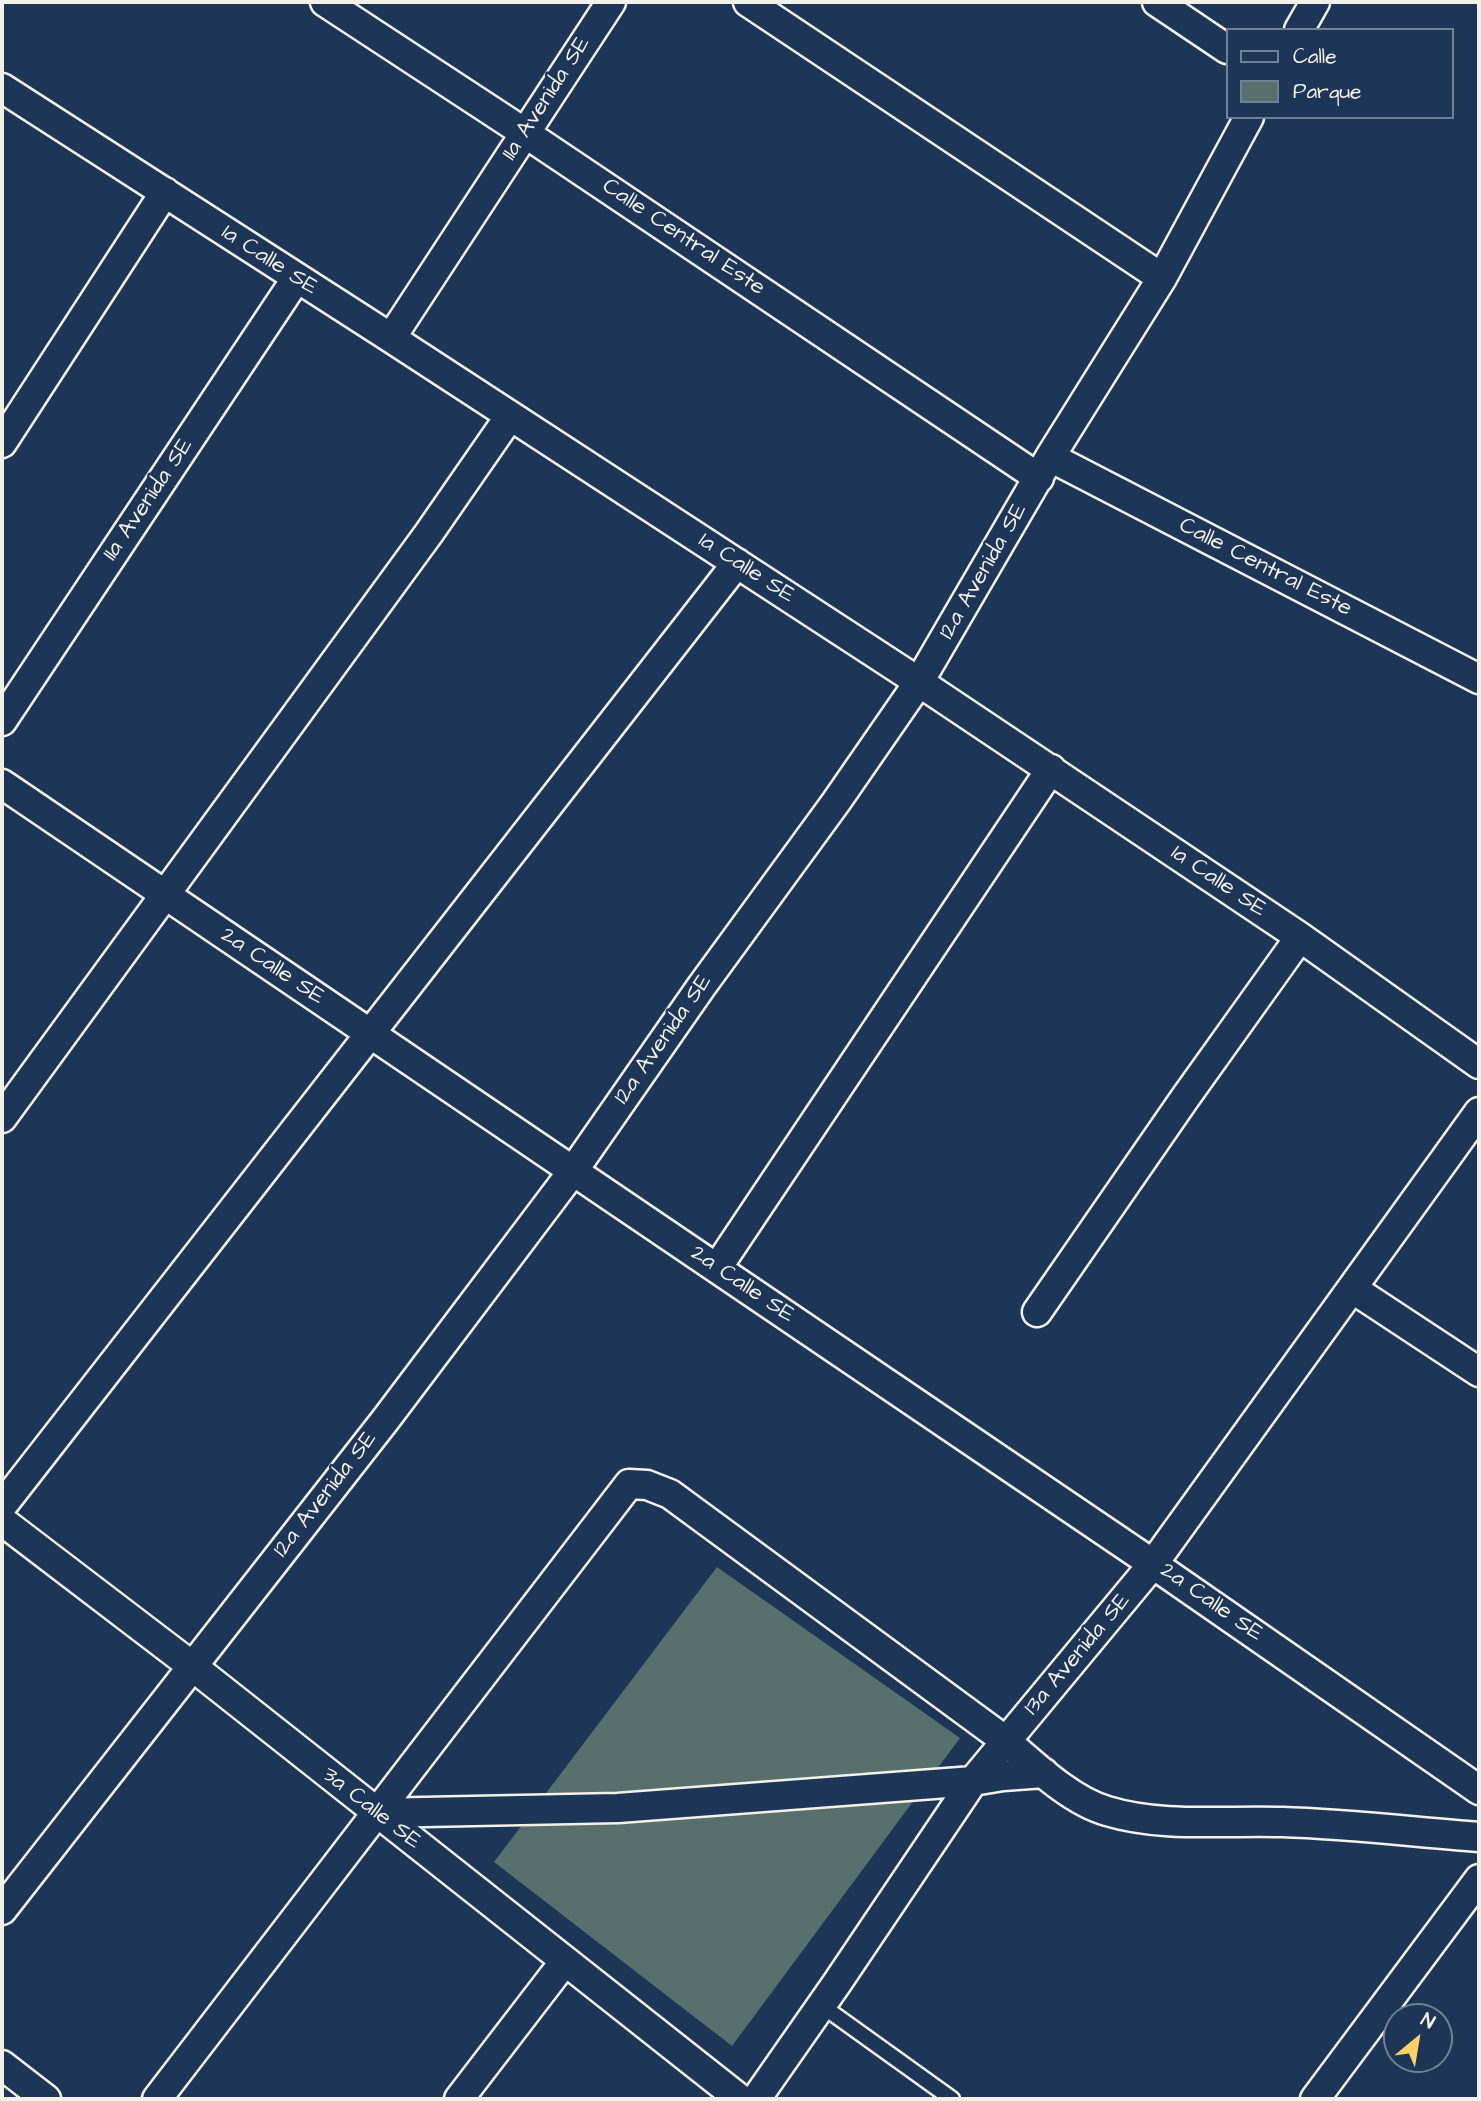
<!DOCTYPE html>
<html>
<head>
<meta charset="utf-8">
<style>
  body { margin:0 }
  #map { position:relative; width:1481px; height:2101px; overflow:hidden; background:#1d3557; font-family:"Architects Daughter",sans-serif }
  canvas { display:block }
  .frame { position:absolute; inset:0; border:4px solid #f4f1e8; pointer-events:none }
  .legend { position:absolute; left:1226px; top:28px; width:228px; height:91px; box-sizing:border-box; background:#1d3557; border:2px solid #738091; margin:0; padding:9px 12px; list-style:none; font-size:21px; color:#f4f1e8 }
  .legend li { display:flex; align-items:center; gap:14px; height:35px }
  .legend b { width:35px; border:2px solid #738091 }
  .north { position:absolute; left:1383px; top:2003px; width:70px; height:70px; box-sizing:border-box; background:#1d3557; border:2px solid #738091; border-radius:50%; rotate:30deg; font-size:19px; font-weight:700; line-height:28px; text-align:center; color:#f4f1e8 }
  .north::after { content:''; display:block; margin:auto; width:24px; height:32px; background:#ffd166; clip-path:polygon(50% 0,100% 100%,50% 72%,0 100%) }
</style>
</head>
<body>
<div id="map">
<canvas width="1481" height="2101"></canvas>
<div class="frame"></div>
<ul class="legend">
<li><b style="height:9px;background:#1d3557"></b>Calle</li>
<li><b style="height:19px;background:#57706d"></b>Parque</li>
</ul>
<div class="north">N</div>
</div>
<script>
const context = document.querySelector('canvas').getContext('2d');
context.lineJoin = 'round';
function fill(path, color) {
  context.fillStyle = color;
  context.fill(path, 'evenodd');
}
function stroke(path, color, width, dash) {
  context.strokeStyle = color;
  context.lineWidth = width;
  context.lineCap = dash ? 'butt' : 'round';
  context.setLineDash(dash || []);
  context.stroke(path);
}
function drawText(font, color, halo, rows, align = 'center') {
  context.font = font + ' "Architects Daughter",sans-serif';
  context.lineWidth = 5;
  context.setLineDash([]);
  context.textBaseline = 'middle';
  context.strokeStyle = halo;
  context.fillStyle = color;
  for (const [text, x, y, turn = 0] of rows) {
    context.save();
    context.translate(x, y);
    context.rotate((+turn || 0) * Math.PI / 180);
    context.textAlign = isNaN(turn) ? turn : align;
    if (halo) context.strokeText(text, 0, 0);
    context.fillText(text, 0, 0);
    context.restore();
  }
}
fill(new Path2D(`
  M717,1567L960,1738L732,2046L494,1862Z`), '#57706d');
const lane = new Path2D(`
  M821,2005L952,2099`);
const street = new Path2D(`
  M325,2L525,133L1039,478
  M748,2L1162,278
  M1157,2L1227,49
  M1299,30L1315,2
  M2,88L391,338L919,682L1300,937L1479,1064
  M391,338L611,2
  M2,443L165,192
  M1050,457L1479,679
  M2,721L296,279
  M2,784L1153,1564L1479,1790
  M2,1118L429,533L510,416
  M717,1268L1051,769
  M1353,1289L1479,1372
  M1037,1312L1185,1098L1300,937
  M2,1506L737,563
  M2,1521L192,1666L740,2099
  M376,1813L618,1808L973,1781L1003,1776L1044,1773
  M2,1910L386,1419L573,1171L701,987L836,802L919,682L1050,457L1162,278L1249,117
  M2,2065L46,2099
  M157,2099L629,1484L647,1485L670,1494L1006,1741C1034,1765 1071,1801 1107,1811C1163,1828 1224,1820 1282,1822C1348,1824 1414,1832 1479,1837
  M459,2099L565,1961
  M756,2099L837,1983L973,1781L1153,1564L1479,1112
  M1315,2099L1479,1879`);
stroke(lane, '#f4f1e8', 19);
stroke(street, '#f4f1e8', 33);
stroke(lane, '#1d3557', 14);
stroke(street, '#1d3557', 28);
drawText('23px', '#f4f1e8', '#1d3557', [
  ["11a Avenida SE",547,99,-57],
  ["Calle Central Este",683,238,34],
  ["1a Calle SE",269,261,33],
  ["11a Avenida SE",149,500,-56],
  ["Calle Central Este",1265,568,27],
  ["1a Calle SE",746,569,33],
  ["12a Avenida SE",984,572,-60],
  ["1a Calle SE",1218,882,34],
  ["2a Calle SE",272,967,34],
  ["12a Avenida SE",664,1040,-55],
  ["2a Calle SE",742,1285,34],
  ["12a Avenida SE",326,1495,-52],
  ["2a Calle SE",1211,1603,35],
  ["13a Avenida SE",1078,1655,-50],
  ["3a Calle SE",371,1809,38]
]);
</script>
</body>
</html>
